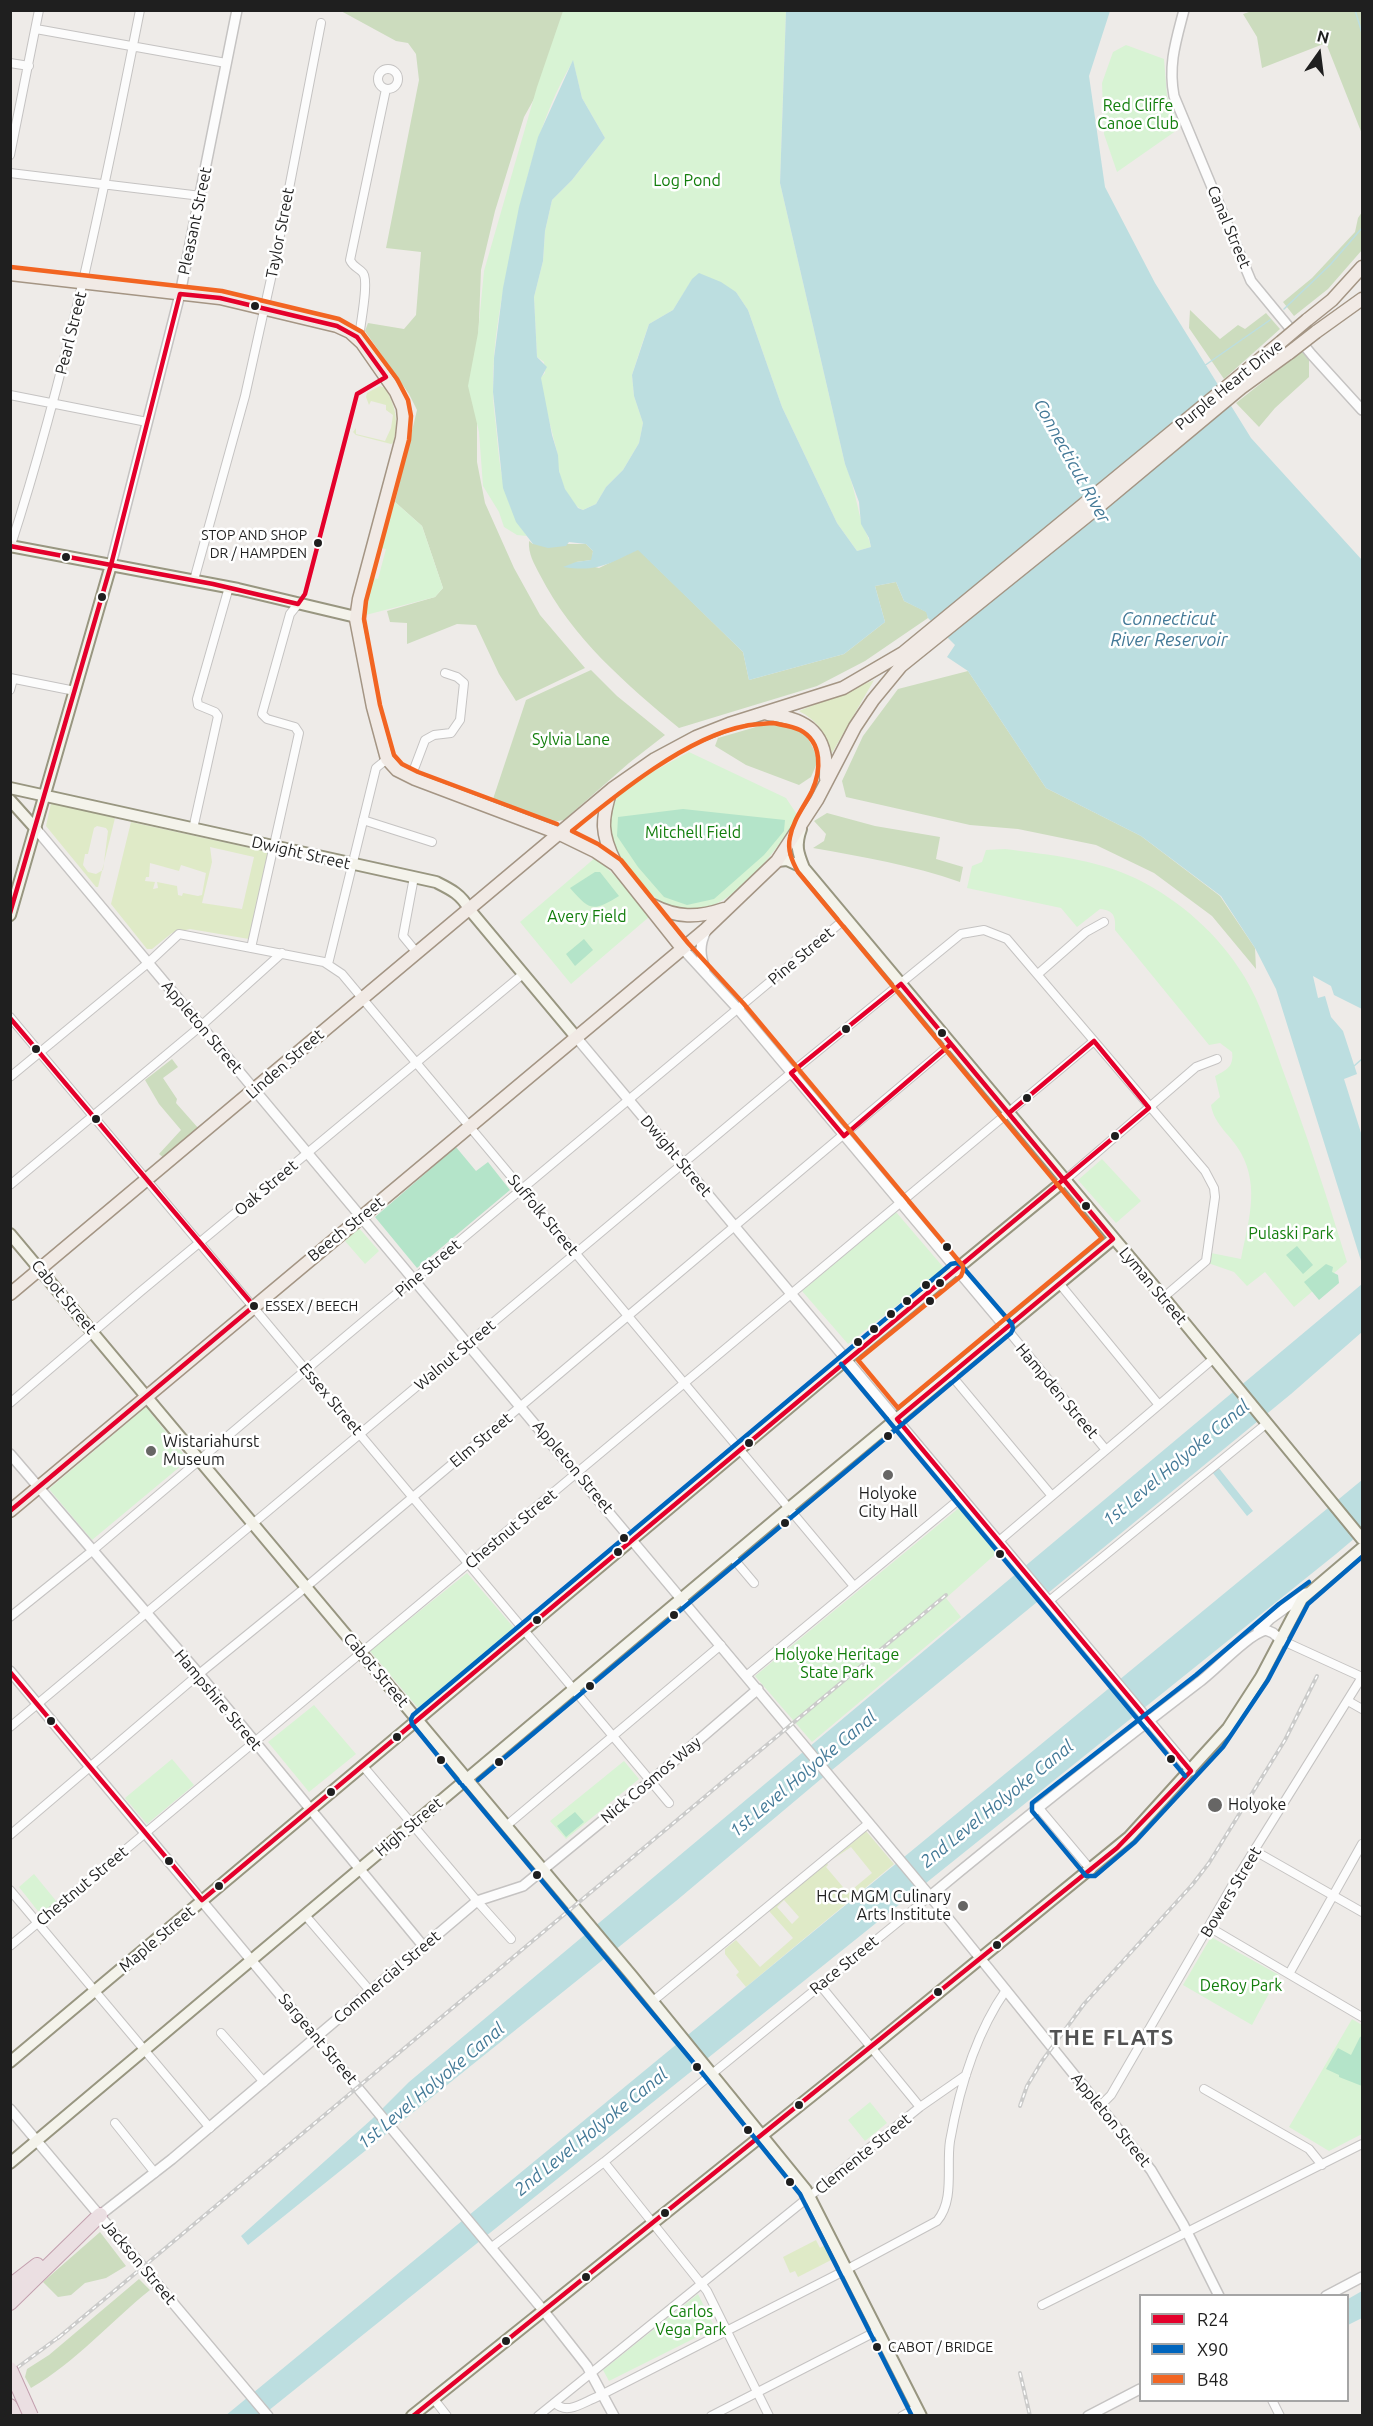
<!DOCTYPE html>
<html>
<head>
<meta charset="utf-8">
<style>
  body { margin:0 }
  #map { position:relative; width:1373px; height:2426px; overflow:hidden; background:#eeebe8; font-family:Ubuntu,sans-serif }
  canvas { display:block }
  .frame { position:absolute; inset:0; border:12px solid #1f1f1f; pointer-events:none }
  .legend { position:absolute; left:1139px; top:2294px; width:210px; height:108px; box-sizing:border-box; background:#fff; border:2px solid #a5a5a5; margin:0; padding:8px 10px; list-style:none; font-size:18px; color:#1f1f1f }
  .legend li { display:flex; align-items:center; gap:12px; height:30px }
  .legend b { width:30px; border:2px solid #a5a5a5 }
  .north { position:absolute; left:1289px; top:24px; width:60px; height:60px; -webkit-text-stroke:4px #fff; paint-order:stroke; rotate:14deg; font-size:16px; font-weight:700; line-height:24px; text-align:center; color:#1f1f1f }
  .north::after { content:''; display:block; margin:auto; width:21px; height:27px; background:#1f1f1f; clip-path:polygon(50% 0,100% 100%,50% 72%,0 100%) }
</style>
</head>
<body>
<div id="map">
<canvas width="1373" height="2426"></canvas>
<div class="frame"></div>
<ul class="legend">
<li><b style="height:8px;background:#e4002b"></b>R24</li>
<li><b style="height:8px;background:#0065bd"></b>X90</li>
<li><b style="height:8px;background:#f26522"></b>B48</li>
</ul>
<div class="north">N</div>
</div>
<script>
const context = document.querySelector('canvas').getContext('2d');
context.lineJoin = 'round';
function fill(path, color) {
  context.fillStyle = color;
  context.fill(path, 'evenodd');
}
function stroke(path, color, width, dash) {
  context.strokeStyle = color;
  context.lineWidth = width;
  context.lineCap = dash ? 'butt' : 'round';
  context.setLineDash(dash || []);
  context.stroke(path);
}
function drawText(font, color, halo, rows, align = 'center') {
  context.font = font + ' Ubuntu,sans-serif';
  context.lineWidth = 5;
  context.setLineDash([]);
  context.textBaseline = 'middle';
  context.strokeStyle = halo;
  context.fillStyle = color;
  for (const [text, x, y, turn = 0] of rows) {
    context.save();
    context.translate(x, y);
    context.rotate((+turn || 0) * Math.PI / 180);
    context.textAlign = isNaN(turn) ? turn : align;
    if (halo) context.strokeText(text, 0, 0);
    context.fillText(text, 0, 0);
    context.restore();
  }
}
fill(new Path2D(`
  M380,386L385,388C396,406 399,422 393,443L391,444L356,435L353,432L356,428V434L385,441L391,428L393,415L386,410V405L371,401L369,405L366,397L367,393Z
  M874,680L832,753C825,733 818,721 799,711Z
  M51,803L115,818L98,887H96L46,826ZM97,826L106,828L108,831L103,870L96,874L88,872L83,865L85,854H88L94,828Z
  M131,822L264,851L269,854L249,939L190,929L172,933L152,949H147L111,904ZM210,847L254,857L242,909L202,903L212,862ZM150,863L179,871L181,865L206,873L202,895L198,896L183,893L182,896L178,895L177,886L157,882L158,888L153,889L155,882L145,881L146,877H149Z
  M866,1831L894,1864L746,1987L736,1975L739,1972L725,1954V1949L736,1940L760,1967L793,1938L769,1911L827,1863L828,1865L826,1867L848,1893L872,1873L851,1847L833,1859ZM784,1900L799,1917L792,1924L777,1907Z
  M816,2240L820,2248L826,2244L833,2259L798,2277L795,2271L790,2273L783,2257Z`), '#dfeac7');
fill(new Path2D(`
  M341,11H579L560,52L524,117L495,211L481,270L477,370V462L485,503L514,568L540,615L585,668L516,701L499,674L476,625L457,624L407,644V623L390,622L387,611L435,597L443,588L422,526L395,502L417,410L409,394L365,331L368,323L404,329L416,315L421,252L386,248L419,80L416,54L408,43L396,41Z
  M1252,11H1362V134L1326,43L1262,68L1257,37L1243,14Z
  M1362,212V250L1328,289L1294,316L1283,302L1312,278L1355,232L1358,218Z
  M1190,310L1220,339L1238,325L1245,329L1266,313L1280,329L1224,379L1189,328Z
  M1302,351L1309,360V377L1275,408L1259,427L1236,403Z
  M529,541L533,544H586L593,551L592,560L576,562L599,568L638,549L743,652L749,680L844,654L885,622L875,586L896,582L904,601L927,612L928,618L865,661L817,686L679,728C626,684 572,638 540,575C534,563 528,554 529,541Z
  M591,670L617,696L665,735L629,763L564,820C539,826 515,811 492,802L526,700Z
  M968,671L1046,788L1141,836L1220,896L1255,948L1256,969L1212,916L1154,873L1096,845L1018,829L970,825L846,797L842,781L863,736L898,689Z
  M773,722C801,724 810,736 818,761L811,777L799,785L746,765L715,746L718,738Z
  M827,813L875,826L940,837L936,859L963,867L960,882C912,865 863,857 813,848L824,841L826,834L814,821Z
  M172,1059L178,1067L163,1078L177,1099L176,1103L199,1129L164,1158L159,1154L181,1130L159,1104L145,1080Z
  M100,2232L126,2266L106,2278L85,2283L71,2295L58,2297L43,2282Z
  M139,2279L150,2290C110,2322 76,2362 31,2388L25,2377L27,2369L49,2355Z`), '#ccdcbe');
fill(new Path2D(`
  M563,11H786L780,183L845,464C853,482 856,501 861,520C864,529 869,537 871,547L857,551L837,523L782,407L748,310L736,292L692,280L673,310L649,324L641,347L632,375L634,396L643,423L639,443L623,470L606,487L596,504L583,510C571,505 561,484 559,471C557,465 559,458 557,452C551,427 544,403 540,378L545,373L544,362L537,357L534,297L543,261L545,231L552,200L572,180L605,138L582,98L573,61C539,118 525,183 512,247C502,294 492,343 493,392C493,407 496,422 497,437C500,472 505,507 527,536L517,535L504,527L499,512L483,486L479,432L468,386L478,333L484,271L537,87Z
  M1126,45L1164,59L1167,96L1180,128L1117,172L1104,134L1102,83L1113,52Z
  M395,502L422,526L443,588L435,597L362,616L373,578L378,579L386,549L381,548Z
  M689,752L786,798L798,816C774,855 715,938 661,902C643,890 628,867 614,850L612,846L609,816L621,789Z
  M1005,849C1050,855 1096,859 1137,879C1181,901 1219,935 1244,976C1261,1004 1271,1037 1282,1068C1306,1132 1327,1197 1347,1262L1294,1307L1265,1272L1247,1286L1234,1272L1208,1263L1211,1253L1241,1259C1248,1222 1260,1188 1241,1153C1232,1136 1214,1125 1211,1105L1220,1097L1215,1076C1227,1070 1234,1066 1232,1052L1220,1043L1209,1045L1115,930C1116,917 1114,910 1100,909L1077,927L1061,908L967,888L972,866L982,862L986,850Z
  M596,857L621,882L649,917L571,984L520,922Z
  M1102,1159L1141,1201L1116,1223L1078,1180Z
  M896,1212L944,1268L848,1344L802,1291Z
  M359,1228L379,1251L365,1264L345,1241Z
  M146,1407L188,1460L92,1540L49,1489Z
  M960,1507L998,1552L946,1598L961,1617L812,1742L755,1676Z
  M467,1573L515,1629L418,1708L370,1651Z
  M314,1705L356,1754L309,1792L268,1742Z
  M172,1759L194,1785L147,1824L125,1798Z
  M624,1761L639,1779L566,1839L550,1821Z
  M34,1874L57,1902L41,1915L19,1887Z
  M1211,1937L1279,1975L1252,2025L1183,1985Z
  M1352,2019L1362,2025V2134L1329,2151L1289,2127Z
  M870,2102L887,2123L865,2141L848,2120Z
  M698,2294L715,2328L609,2381L603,2370Z`), '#d8f3d4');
fill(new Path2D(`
  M683,809L785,820L784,831L764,855L714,899L687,905L664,897L638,867L617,836L618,817Z
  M595,872H600L619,896C593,912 590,911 570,888Z
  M584,939L593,950L575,966L566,954Z
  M456,1147L476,1171L488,1162L510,1190L417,1268L375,1217Z
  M1297,1246L1313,1265L1303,1274L1286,1255Z
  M1326,1264L1333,1267L1332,1272L1338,1275L1339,1283L1319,1300L1304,1282Z
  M575,1812L584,1822L566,1837L557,1826Z
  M1362,2036V2086L1339,2077V2075L1326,2069L1338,2048L1351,2055L1360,2037Z`), '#b4e4c9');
fill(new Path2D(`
  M786,11H1110L1089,76L1105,187L1155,283L1251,438L1362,560V1009L1334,995L1331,986L1313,976L1318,998L1325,996L1331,1017L1343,1031L1357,1074L1344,1079L1362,1136V1264L1276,989L1255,948L1221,896L1141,836L1046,788L968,671L947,657L955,645L928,618L926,612L904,601L896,582L875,586L885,622L844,654L749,680L743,652L638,550C608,564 598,572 563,567L576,562L591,560L593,551L586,544L569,542L566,546L548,548L533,544L516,522L503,488L493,392L494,358L503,288L519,207L538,137L573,60L582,98L605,138L572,180L552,200L545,231L543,261L534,297L537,357L547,367L541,378L552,435L558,455L559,471L565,489L578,508L583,510L596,504L606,487L623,470L639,443L643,423L634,396L632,375L649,324L673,310L692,279L699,273L721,282L736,292L748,310L782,407L837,523L857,551L871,547L869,538L861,524L859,502L845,464L780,183Z
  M1362,1284V1332L1291,1394L821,1779L676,1901L248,2245L241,2236L372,2119L409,2082Z
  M1218,1467L1253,1511L1247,1516L1212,1472Z
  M1362,1480V1532L1336,1554L263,2415L225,2416Z
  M1362,2291V2318L1348,2325V2299Z`), '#bcdee0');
stroke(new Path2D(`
  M1355,10L1362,33
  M1284,309L1330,265L1362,228
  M1204,366L1270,320
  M1354,1066L1362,1059`), '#bcdee0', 1.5);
const minor = new Path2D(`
  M36,29L226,63
  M10,63L29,66
  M378 79a10 10 0 1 1 20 0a10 10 0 1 1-20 0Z
  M10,155L39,10
  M10,173L201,196
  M357,337L360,331C361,320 369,281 363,273C359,268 353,267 350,260L386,89
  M10,395L147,422
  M10,548C67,372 104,192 140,10
  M194,580L245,396L276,256L321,23
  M10,678L75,691
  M10,690L13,679
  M411,777L425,740L434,735L451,733L460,720L464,683L457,677L445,673
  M363,820L432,842
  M193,829L218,716L215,712L198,705L197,699L229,587
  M414,877L403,936L417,953
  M251,948L299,733L295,727L267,719L262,714L290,614L298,604
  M328,964L376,768L387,759
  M1038,974L1086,932L1104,922
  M10,1017L669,1803
  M10,1077L148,963L179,934L324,962L342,974L853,1585
  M1065,1180L1196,1067L1217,1059
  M10,1185L202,1025L282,953
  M1059,1283L1159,1405
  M1006,1328L1106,1450
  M951,1375L1052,1496
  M10,1403L140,1292L523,974
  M999,1541L1213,1359
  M732,1557L754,1583
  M1049,1601L1266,1424
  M10,1617L92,1551L346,1336L845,919
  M1281,1640L1362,1677
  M746,1676L962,1497
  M1348,1701L1362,1709
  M10,1727L791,1073L961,934L984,930L1007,939L1205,1171L1214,1188L1215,1197L1206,1261L1164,1297
  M363,1766L477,1901L511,1939
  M1038,1807L1091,1870
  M506,1826L721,1645
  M10,1835L199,1674L306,1587L951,1044
  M1255,1851L1362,1912
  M10,1890L210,2128
  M305,1915L371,1992
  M1209,1927L1362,2017
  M10,1946L1094,1041
  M1289,1974L1362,1844
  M820,1985L920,2107
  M653,2001L869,1823
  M221,2033L264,2082
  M1204,2089L1309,2149L1322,2165
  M1099,2107L1111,2095L1232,1886L1362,1677
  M115,2123L155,2173
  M604,2162L707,2291L769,2416
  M492,2247L604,2162L930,1896
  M1042,2305L1362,2144
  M433,2398L447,2416
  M1272,2400L1280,2416
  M555,2403C567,2415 582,2403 597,2397L842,2272L937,2221C955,2200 946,2166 950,2141C959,2090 976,2033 1006,1990
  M538,2416L920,2107L966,2075
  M711,2416L877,2331
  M902,2416L917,2408`);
const tertiary = new Path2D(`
  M1184,10C1176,41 1168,64 1174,96L1251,281L1312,355L1362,410
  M111,565L180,294L237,10
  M36,829L930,1896L1151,2170L1183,2224L1219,2296
  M682,948L738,1009L1006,1328
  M705,969C700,955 699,945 706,931
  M576,1037L1191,1771
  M10,1454L199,1674L424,1947
  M1258,1631L1270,1619L1306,1593
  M10,1671L543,2310L587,2366L614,2416
  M930,1896C1018,1823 1108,1752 1198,1683C1216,1670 1247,1635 1266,1630L1273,1633L1281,1640
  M10,2109L268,2416
  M100,2215L172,2159L477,1901L523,1886L651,1781L758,1689
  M1326,2296L1362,2277
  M1088,2416L1140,2389`);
const secondary = new Path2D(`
  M10,546L238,589L356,617
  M10,788L436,882C450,889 461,894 469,909L576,1037
  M10,800L36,829
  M801,829C795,846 798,853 804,868L1164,1298L1362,1539
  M777,861L787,860L804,868
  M10,915L111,565
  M10,1234L632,1976L806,2190L921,2416
  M10,2062L847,1359L1065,1180
  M10,2163L789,1508L1113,1239
  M412,2416L850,2065L1129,1837L1228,1728L1261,1677L1302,1599L1362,1548`);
const primary = new Path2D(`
  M10,274L220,298L337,326L350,332L362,343L396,392L403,408L404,419L402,438L359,599L356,619L373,707L387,759L397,770L415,779L558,833L595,851L616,865L682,948
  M1307,320L1332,300L1362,267
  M1316,332L1362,299
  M768,714C809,719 828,734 826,778
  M611,790C601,820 601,834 615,862
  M652,905C677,918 697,918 724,909
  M10,1294L612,789L655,759L696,737L729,724L843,688L903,653L1281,342
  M10,1511L706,929L777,861L817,800L855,727L873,700L901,666L1097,508L1241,388L1289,353`);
const motorway = new Path2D(`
  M10,2286L37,2265
  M10,2303L100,2215
  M10,2406L16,2416`);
stroke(minor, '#c5c3c2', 10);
stroke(tertiary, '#c5c3c2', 12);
stroke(secondary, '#989680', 14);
stroke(primary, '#a49584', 15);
stroke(motorway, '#c39fae', 16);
stroke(minor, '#fcfcfc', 8);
stroke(tertiary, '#fcfcfc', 9);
stroke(secondary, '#f4f3eb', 10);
stroke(primary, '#f1eae5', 12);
stroke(motorway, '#ebdfe2', 14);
const rail = new Path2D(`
  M1020,2106L1027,2086L1042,2061L1084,2004L1192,1885L1209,1863L1285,1740L1317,1676
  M58,2338L946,1595
  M10,2373L63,2334
  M1020,2373L1030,2416`);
stroke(rail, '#cbcbca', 4);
stroke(rail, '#fff', 1.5, [4.5]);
const primaryBridge = new Path2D(`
  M1281,342L1307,320
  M1289,353L1316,332`);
const motorwayBridge = new Path2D(`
  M10,2369L31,2416`);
stroke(primaryBridge, '#a49584', 15, []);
stroke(motorwayBridge, '#c39fae', 16, []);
stroke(primaryBridge, '#f1eae5', 12);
stroke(motorwayBridge, '#ebdfe2', 14);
stroke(new Path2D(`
  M180,294L220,298L337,326L357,337L386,377L357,394L305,594L298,604L213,584L111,565Z
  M10,546L111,565
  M10,913L111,565
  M901,984L951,1044L844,1136L791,1073Z
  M10,1018L254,1306L10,1511
  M10,1672L202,1900L1149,1108L1094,1041L1009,1113
  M413,2416L1117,1848L1191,1771L897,1419L1113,1239L951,1044`), '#e4002b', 4.5);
stroke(new Path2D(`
  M841,1364L1185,1776
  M1309,1582L1279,1604L1196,1675L1032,1803V1811L1086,1876H1095L1135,1842L1223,1747L1268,1680L1308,1604L1362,1557
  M460,1783L412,1724L411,1719L413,1715L951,1264L956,1263L961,1265L1012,1324L1013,1329L1011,1333L478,1780
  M462,1785L703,2074L800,2194L912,2416`), '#0065bd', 4.5);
stroke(new Path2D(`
  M11,267L222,291L339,319L362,332L397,379L408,400L411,416L409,440L366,601L364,619L380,705L394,755L402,764L418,772L557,824
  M773,723C782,725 792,726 800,730C823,742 821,771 812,791C804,807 793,820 790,837C787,850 792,861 798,872L1102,1238L898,1408L858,1360L961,1276L963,1271V1266L744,1004L688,943L621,860L598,844L572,831C617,794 687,737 745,726C754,724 764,724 773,723Z`), '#f26522', 4.5);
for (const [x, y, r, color] of [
  [255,306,5,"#1f1f1f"],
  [318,543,5,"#1f1f1f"],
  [66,557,5,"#1f1f1f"],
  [102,597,5,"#1f1f1f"],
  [846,1029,5,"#1f1f1f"],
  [942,1033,5,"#1f1f1f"],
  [36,1049,5,"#1f1f1f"],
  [1027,1098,5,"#1f1f1f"],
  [96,1119,5,"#1f1f1f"],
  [1115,1136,5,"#1f1f1f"],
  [1086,1206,5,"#1f1f1f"],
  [947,1247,5,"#1f1f1f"],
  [940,1283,5,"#1f1f1f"],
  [926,1285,5,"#1f1f1f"],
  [907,1301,5,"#1f1f1f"],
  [930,1301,5,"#1f1f1f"],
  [254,1306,5,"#1f1f1f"],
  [891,1314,5,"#1f1f1f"],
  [874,1329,5,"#1f1f1f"],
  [858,1342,5,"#1f1f1f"],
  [888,1436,5,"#1f1f1f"],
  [749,1443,5,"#1f1f1f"],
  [151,1451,6,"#676665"],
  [888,1475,6,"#676665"],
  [785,1523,5,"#1f1f1f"],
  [624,1538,5,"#1f1f1f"],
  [618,1552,5,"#1f1f1f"],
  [1000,1554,5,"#1f1f1f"],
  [674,1615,5,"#1f1f1f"],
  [537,1620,5,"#1f1f1f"],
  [590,1686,5,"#1f1f1f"],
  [51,1721,5,"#1f1f1f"],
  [397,1737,5,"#1f1f1f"],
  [1171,1759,5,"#1f1f1f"],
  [441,1760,5,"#1f1f1f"],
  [499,1762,5,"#1f1f1f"],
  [331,1792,5,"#1f1f1f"],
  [1215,1805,8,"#676665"],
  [169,1861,5,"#1f1f1f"],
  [537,1875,5,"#1f1f1f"],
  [219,1886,5,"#1f1f1f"],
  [963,1906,6,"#676665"],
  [997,1945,5,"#1f1f1f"],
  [938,1992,5,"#1f1f1f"],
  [697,2067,5,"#1f1f1f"],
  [799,2105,5,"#1f1f1f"],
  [748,2130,5,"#1f1f1f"],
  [790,2182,5,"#1f1f1f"],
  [665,2213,5,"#1f1f1f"],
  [586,2277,5,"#1f1f1f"],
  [506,2341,5,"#1f1f1f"],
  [877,2347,5,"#1f1f1f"]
]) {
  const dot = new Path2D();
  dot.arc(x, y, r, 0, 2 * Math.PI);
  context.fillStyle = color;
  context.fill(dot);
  stroke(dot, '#fff', 2);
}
drawText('14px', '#1f1f1f', '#fff', [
  ["STOP AND SHOP",307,535,"right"],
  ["DR / HAMPDEN",307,553,"right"],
  ["ESSEX / BEECH",265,1306],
  ["CABOT / BRIDGE",888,2347]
], 'left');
drawText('16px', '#127e0c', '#fff', [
  ["Red Cliffe",1138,106],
  ["Canoe Club",1138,124],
  ["Log Pond",687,181],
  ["Sylvia Lane",571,740],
  ["Mitchell Field",693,833],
  ["Avery Field",587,917],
  ["Pulaski Park",1291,1234],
  ["Holyoke Heritage",837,1655],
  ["State Park",837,1673],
  ["DeRoy Park",1241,1986],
  ["Carlos",691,2312],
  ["Vega Park",691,2330]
]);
drawText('16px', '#1f1f1f', '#fff', [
  ["Pleasant Street",195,221,-78],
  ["Canal Street",1229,227,67],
  ["Taylor Street",280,233,-79],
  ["Pearl Street",71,333,-76],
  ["Purple Heart Drive",1229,385,-39],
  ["Dwight Street",301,853,13],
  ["Pine Street",801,956,-40],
  ["Appleton Street",202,1027,50],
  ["Linden Street",285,1064,-41],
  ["Dwight Street",676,1156,50],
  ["Oak Street",266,1188,-40],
  ["Suffolk Street",543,1215,50],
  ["Beech Street",346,1229,-39],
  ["Pine Street",428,1268,-40],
  ["Lyman Street",1153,1286,50],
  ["Cabot Street",64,1297,50],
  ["Walnut Street",455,1355,-40],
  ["Hampden Street",1057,1391,50],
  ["Essex Street",331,1399,50],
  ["Elm Street",481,1440,-40],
  ["Appleton Street",573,1467,50],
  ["Chestnut Street",511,1529,-40],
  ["Cabot Street",376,1670,50],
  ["Hampshire Street",218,1700,50],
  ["Nick Cosmos Way",651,1780,-40],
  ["High Street",409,1827,-40],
  ["Chestnut Street",82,1886,-40],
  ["Bowers Street",1231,1892,-59],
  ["Maple Street",157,1939,-40],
  ["Race Street",844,1965,-39],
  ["Commercial Street",387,1977,-40],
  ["Sargeant Street",318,2039,50],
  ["Appleton Street",1111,2120,51],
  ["Clemente Street",863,2154,-39],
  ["Jackson Street",139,2262,50]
]);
drawText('16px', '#1f1f1f', '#fff', [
  ["Wistariahurst",163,1442],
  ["Museum",163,1460],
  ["Holyoke",888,1494,"center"],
  ["City Hall",888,1512,"center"],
  ["Holyoke",1228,1805],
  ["HCC MGM Culinary",951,1897,"right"],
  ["Arts Institute",951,1915,"right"]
], 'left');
drawText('italic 18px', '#437997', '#fff', [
  ["Connecticut River",1072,461,61],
  ["Connecticut",1169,619],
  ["River Reservoir",1169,640],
  ["1st Level Holyoke Canal",1176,1463,-40],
  ["1st Level Holyoke Canal",803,1774,-40],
  ["2nd Level Holyoke Canal",997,1804,-39],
  ["1st Level Holyoke Canal",431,2086,-40],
  ["2nd Level Holyoke Canal",591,2132,-39]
]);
context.letterSpacing = '1.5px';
drawText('bold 22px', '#525252', '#fff', [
  ["THE FLATS",1112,2038]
]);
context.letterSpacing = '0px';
</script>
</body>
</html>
